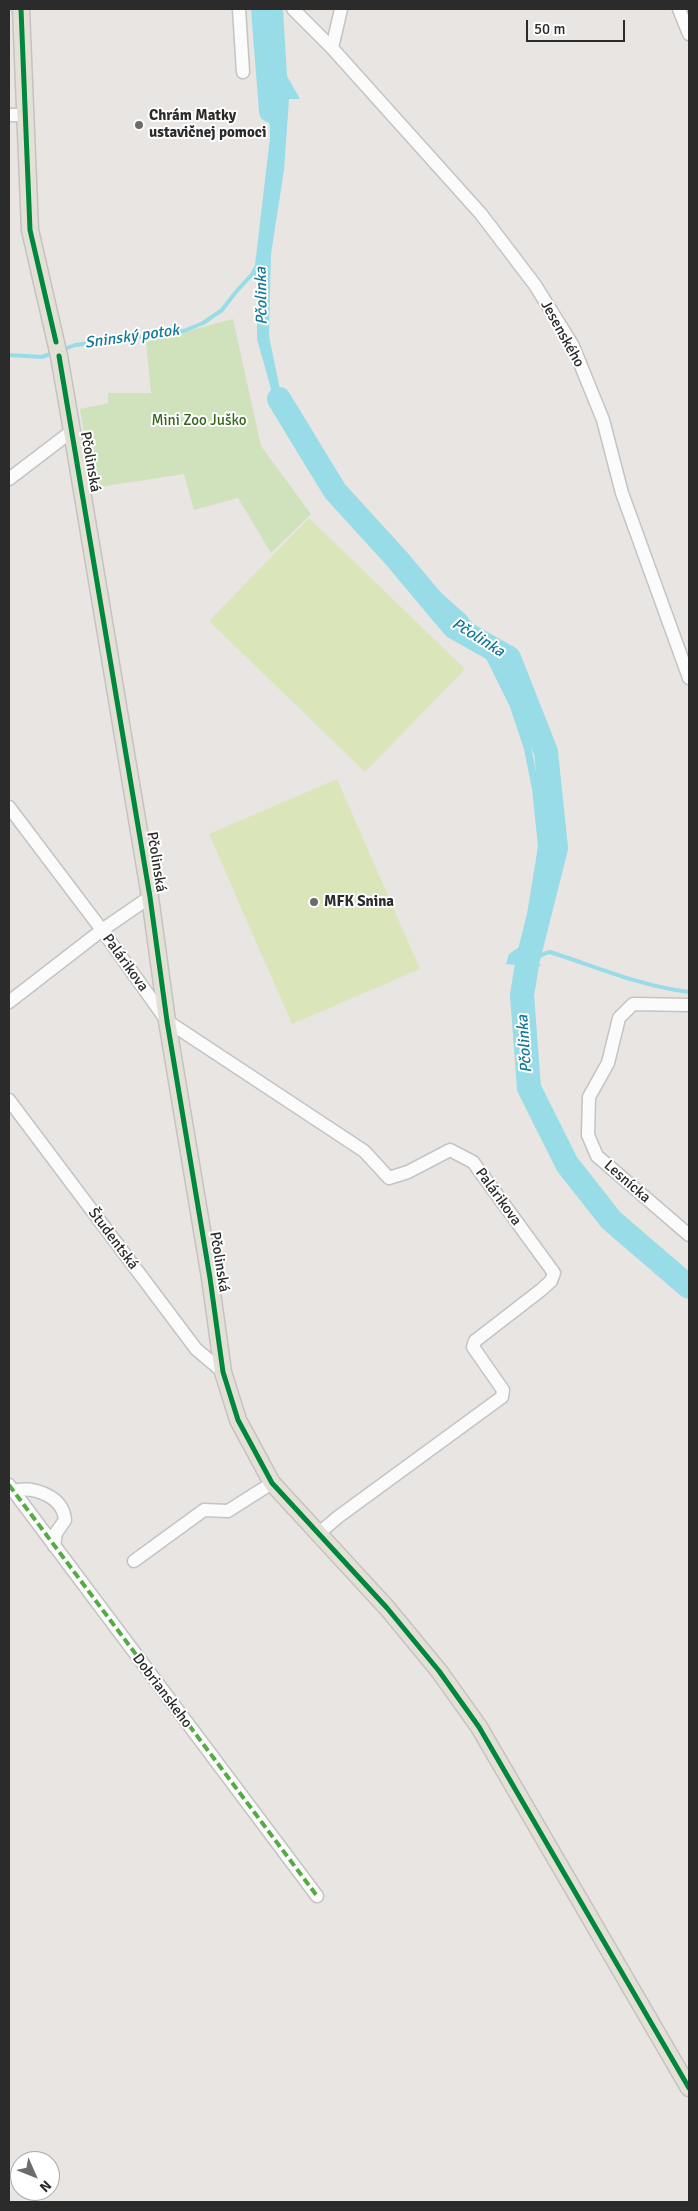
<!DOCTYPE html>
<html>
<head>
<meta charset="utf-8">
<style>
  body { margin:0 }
  #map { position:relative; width:698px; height:2211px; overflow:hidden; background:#e8e5e2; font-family:Signika,sans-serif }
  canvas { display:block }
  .frame { position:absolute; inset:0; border:10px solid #2b2b2b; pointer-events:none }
  .north { position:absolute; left:10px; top:2151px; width:50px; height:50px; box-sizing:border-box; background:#fff; border:1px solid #aaa; border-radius:50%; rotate:134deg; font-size:14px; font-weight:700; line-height:20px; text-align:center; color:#2b2b2b }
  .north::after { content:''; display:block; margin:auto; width:18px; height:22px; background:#6d6c6b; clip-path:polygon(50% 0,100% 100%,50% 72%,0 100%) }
  .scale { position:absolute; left:526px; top:20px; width:99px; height:22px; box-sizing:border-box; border:2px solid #2b2b2b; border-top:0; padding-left:6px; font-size:15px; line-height:18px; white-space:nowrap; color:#2b2b2b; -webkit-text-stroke:4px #fff; paint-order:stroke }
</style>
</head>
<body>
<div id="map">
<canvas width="698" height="2211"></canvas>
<div class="frame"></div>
<div class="north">N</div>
<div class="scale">50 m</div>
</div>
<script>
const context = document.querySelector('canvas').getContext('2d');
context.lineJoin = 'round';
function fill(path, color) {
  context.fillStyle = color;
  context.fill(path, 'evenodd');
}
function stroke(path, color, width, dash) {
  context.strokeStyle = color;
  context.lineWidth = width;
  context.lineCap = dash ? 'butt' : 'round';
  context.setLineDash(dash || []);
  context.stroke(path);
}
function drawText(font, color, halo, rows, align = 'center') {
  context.font = font + ' Signika,sans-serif';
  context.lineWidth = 4;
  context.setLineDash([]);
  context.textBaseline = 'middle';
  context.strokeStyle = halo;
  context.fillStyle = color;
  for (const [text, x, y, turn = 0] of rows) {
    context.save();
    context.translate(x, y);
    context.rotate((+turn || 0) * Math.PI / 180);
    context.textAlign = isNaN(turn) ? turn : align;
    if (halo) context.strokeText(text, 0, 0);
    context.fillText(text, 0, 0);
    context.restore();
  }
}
fill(new Path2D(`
  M233,319L261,446L311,514L271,553L238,498L194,510L184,474L93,488L80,409L108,403V393H151L146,342Z`), '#d0e2bc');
fill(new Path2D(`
  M309,518L465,669L365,772L209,621Z
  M337,779L420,969L292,1024L209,834Z`), '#dae6ba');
fill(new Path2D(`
  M272,9H283L287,76L300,99H289L284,170L271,254L269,336L282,399L305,451L328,483L360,521L466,615L481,634L499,665L516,703L531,746L539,787L546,846L528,950L535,960L542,966L532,965L522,1067L530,1100L568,1173L615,1226L670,1272L689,1285V1292C664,1271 636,1253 612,1230C580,1199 538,1144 525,1102C512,1061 514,1007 518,965L506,964L509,954L522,945L538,846L532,789L524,749L510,707L476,638L462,620L385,554L356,525L322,488L298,453L275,403L257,339V278L253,277L251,272L255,265L270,138L269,98L259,97V81L274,76L276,43Z`), '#98dce7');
stroke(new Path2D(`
  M62,350L75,345L184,331L203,323L222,310L235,293L255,271
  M9,355L42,357L53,353
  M530,959C538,959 542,953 550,952C597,967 640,986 689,992`), '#98dce7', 4);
stroke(new Path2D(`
  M263,9L271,111
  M279,399L335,491L397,559L454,627L509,658L546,752L556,848L528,959L522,995L529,1088L567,1164L611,1220L689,1287`), '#98dce7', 24);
const minor = new Path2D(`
  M239,9L243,72
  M293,9L332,48L481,214L535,285L573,346L603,420L622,493L689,678
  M679,9L689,34
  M332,48L341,9
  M9,115H24
  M9,479L72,431
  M9,807L102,930L167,1021L364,1151L389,1178L408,1172L450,1150L473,1162L554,1273L551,1281L541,1290L475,1341L473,1347L503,1390L502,1397L338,1517L318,1534
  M9,1002L102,930L150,897
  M689,1005L633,1004L619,1018L608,1063L589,1097L588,1135L597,1156L689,1235
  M9,1100L196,1349L223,1372
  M9,1485L317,1896
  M13,1491C34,1486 63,1496 65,1520L56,1533L54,1546
  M134,1561L204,1510L228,1511L272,1483`);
const major = new Path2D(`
  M21,9L30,230L59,356L72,431L150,897L167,1021L210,1278L223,1372L238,1420L272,1483L387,1608L439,1671L479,1727L689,2088`);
stroke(minor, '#c4c4c4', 15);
stroke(major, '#c5c3c2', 19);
stroke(minor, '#fcfbfb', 12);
stroke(major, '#e5e0d5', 16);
stroke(new Path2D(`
  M9,1485L317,1896`), '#54ab44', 4, [8, 4]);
stroke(new Path2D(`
  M21,9L30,230L56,342
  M59,356L150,897L167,1021L210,1278L223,1372L238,1420L272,1483L387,1608L439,1671L479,1727L689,2088`), '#00873e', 5);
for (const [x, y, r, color] of [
  [139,125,5,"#6d6c6b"],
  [314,902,5,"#6d6c6b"]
]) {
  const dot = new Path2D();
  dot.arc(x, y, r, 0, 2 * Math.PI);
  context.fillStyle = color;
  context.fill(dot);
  stroke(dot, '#fff', 2);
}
drawText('bold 15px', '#2b2b2b', '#fff', [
  ["Chrám Matky",149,116],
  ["ustavičnej pomoci",149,133],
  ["MFK Snina",324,902]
], 'left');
drawText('15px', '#2b2b2b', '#fff', [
  ["Jesenského",562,334,61],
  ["Pčolinská",90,462,80],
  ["Pčolinská",156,862,81],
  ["Palárikova",125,963,54],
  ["Lesnícka",627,1182,41],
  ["Palárikova",498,1197,54],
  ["Študentská",113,1239,53],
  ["Pčolinská",219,1262,81],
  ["Dobrianskeho",162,1691,53]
]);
drawText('15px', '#35661e', '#fff', [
  ["Mini Zoo Juško",199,421]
]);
drawText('italic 16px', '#137997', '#fff', [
  ["Pčolinka",262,296,-91],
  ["Sninský potok",132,337,-8],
  ["Pčolinka",478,638,32],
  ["Pčolinka",525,1044,-94]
]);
</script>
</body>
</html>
